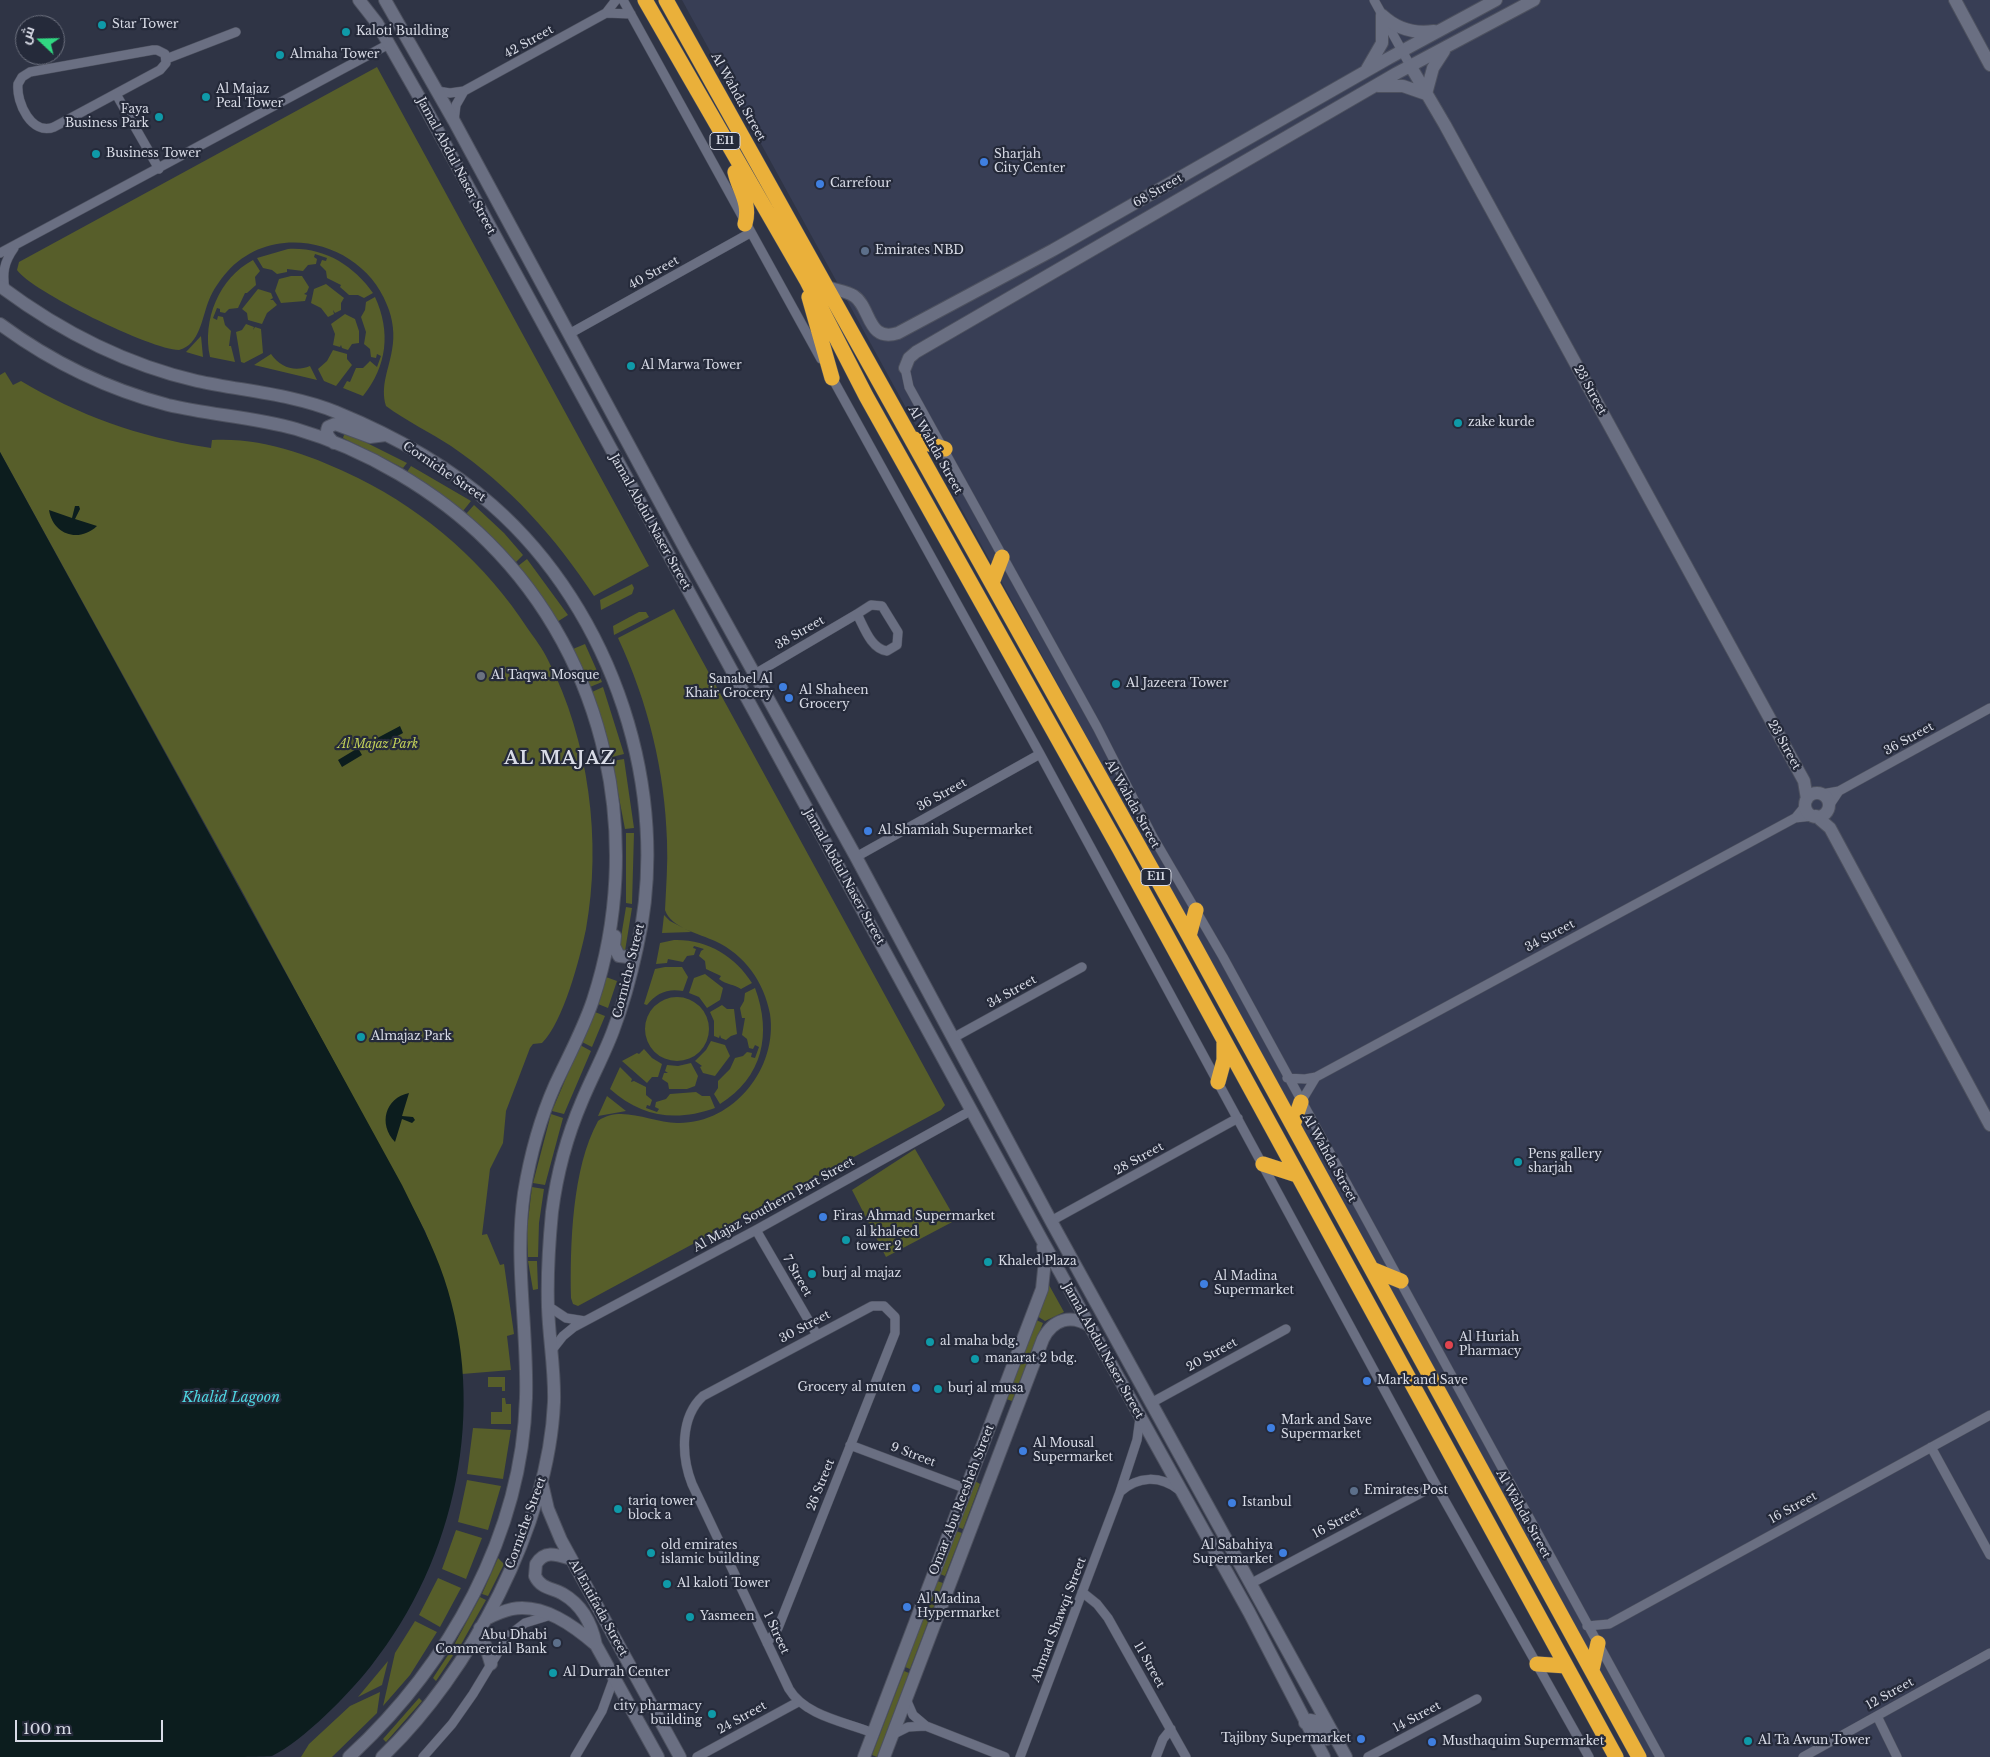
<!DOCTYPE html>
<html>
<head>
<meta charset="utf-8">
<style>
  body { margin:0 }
  #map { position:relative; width:1990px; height:1757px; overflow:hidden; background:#2f3445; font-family:"Libre Baskerville",Cairo,serif }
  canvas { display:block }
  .north { position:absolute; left:15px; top:15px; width:50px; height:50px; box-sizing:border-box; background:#252a3a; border:1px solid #6d717f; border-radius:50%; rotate:291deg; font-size:14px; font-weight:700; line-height:20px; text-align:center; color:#d8dbe6 }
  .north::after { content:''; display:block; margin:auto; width:18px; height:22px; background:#31d882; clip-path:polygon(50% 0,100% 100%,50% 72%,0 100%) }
  .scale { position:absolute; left:15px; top:1720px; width:148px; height:22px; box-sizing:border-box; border:2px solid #d8dbe6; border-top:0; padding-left:6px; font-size:15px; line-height:18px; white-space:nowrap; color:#d8dbe6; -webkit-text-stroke:4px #252a3a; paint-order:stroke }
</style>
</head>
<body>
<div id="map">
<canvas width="1990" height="1757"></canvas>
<div class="north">ش</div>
<div class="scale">100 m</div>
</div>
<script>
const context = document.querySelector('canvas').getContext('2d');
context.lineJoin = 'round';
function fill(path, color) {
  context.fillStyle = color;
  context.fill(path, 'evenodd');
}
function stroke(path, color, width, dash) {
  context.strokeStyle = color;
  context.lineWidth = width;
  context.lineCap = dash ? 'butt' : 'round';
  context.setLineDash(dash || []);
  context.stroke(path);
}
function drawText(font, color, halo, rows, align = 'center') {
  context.font = font + ' "Libre Baskerville",serif';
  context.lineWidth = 4.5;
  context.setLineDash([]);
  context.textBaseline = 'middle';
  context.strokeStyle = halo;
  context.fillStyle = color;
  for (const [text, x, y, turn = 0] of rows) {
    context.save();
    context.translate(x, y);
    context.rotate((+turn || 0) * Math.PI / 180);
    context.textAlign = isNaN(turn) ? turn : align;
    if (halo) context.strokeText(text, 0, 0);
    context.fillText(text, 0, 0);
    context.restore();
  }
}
fill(new Path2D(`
  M682,0H1990V1757H1647Z`), '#383e55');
fill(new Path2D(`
  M377,67L649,566L594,596C555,537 510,486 451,446C430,432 406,421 386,406C380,386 389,369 392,350C395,335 393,319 387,305C363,242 274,219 227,272C220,280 213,290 209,300C202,317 200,345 179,350C152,350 31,291 17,270L19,262Z
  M288,249C324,247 353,265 373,293L364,298L358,295H349L340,287L341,285L327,278L326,271L320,265L322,260L326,261L327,258L315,254L314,257L317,259L316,264L308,265L303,271L287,269V272L277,274L272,270L263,268L257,258Z
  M253,260L260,271L255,277L256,285L247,293H245L238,308L229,309L225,313L220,312V309L217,308L213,318L217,320L218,316L223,317L225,325L231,331L229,346H231L235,362L210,357C202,320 219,278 253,260Z
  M291,276H302L309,287L307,292L304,294L307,295L305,301L281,303L275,291L279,279Z
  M326,284L344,298L341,303V310L335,313L333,310L334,314L328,317L321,308L311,303L314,289Z
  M258,289L271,293L273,298L270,300H273L277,305L267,313L262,324L248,320L247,313L242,309Z
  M375,297C391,332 387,366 363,396L343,388L347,381L350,382L356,368H363L370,361L377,367L381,356L377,354L376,358L371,357L370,349L364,344L366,332L361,317L365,310L366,302Z
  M345,314L355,319L359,331V343L352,344L348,350L342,348L341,345L340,347L333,345L335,334L331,324Z
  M246,324L254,327L253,330L255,327L261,329L263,353L244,363L241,362L236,332L242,330Z
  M201,336L203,357L186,352Z
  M333,350L347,354V359L352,365L336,386L324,381L318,369L327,361Z
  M271,354C281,368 295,372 310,366L317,380L254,365Z
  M5,372L13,385L21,381C78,415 139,437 205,447L211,448L212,440C263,437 313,456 358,478C428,513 486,564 528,629C535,639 543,649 548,660C589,740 602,842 586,929C580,958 563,1023 542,1043L533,1044L530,1048L506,1111L503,1143L490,1169L482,1235L487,1234L500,1265L504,1264L514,1334L507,1336L511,1370L462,1374L458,1342L448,1293L425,1231L242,891L0,452V375Z
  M345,432L407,463L403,468L343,438Z
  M411,466L471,501L463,511L407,472Z
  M474,505L504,533L523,555L516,562L466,514Z
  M527,559L568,615L557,622L518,566Z
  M632,584L634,588L632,594L601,610L600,600Z
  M674,609L945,1105L941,1110L578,1306L573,1304L571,1298C570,1245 572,1168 598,1121C622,1104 653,1124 679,1123C734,1123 778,1068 770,1014C764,982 745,955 715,941C700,934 671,928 665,910C666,887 668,864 667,841C665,771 648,702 618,638Z
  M639,612H646L649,617L614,635L613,626Z
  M585,644L602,682L590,687L573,649Z
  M603,687L624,754L612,757L592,692Z
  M624,759L634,828L625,829L612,761Z
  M626,833H634L632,904L626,903Z
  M626,907L632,908L625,951L619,949Z
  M664,915L670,921L691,932L662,933Z
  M674,940C707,939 735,956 752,983L741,989C734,984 727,985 719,979L721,976L706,969L705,961L699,956L701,951L704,949L694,946L693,948L696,949L694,955L687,956L683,962L668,959L667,963L656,964L660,943Z
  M665,967H682L688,977L683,991C668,988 656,993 647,1005L644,1004L655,969Z
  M705,974L723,988L720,1000L707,1008L699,997L689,993L694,978Z
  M606,977L617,981L608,1008L598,1004Z
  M755,988C772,1034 763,1077 720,1104L714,1094L718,1088V1081L730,1069L735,1058L743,1056L747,1052L752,1053L751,1057L755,1058L759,1047L755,1045L753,1049L749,1048L747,1039L742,1035L745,1018H742L740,1008L744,1001L745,993Z
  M645 1029a32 32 0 1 1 64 0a32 32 0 1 1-64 0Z
  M722,1005L727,1009H734L737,1034L731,1036L726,1040L721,1038L720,1035L719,1038L714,1036V1021L710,1012Z
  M595,1012L605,1016L592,1047L582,1042Z
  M711,1041L725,1045L730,1056L715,1076L703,1073L700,1067L702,1066L695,1061L706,1050Z
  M580,1045L591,1051L564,1114L552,1111Z
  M644,1049L652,1058L662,1064L658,1077H652L647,1083L622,1061L637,1053L639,1054Z
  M691,1063L698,1076L695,1086L687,1089H669L668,1083L662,1079L664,1073H668L665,1071L667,1065L678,1066Z
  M620,1067L632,1079L631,1082L634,1081L646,1087V1095L652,1100L650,1106L647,1105L646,1108L657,1112L659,1109L655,1107L656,1102L666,1099L670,1094L696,1092L702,1096H710L715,1108C676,1122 641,1117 610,1089Z
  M607,1096L626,1111L598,1116Z
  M551,1114L563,1118L545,1185L533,1183Z
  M915,1149L956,1220L886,1257L852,1190Z
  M532,1187L544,1189L539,1223L538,1257H528L527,1229Z
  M528,1261H537L538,1289L533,1290Z
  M1049,1285L1064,1312L1045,1321L1037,1316Z
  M1036,1320L1043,1323L1012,1401L1006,1399Z
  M488,1377H505V1391H502V1387H488Z
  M502,1398H505L506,1404H511V1424H491V1412H502Z
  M473,1428L511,1430L503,1479L467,1474Z
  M467,1480L501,1486L488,1530L458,1522Z
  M975,1481L980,1484L963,1529L958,1527Z
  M456,1530L482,1538L466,1579L442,1569Z
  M956,1531L962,1533L945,1576L940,1574Z
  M498,1558L504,1564L488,1596L482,1594Z
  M438,1578L461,1588L440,1627L419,1615Z
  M937,1581L943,1583L910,1669L905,1667Z
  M480,1597L486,1600L459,1648L454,1645Z
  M415,1621L437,1632L410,1675L383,1706L395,1653Z
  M452,1649L456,1651L436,1681L433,1678Z
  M388,1661L382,1685L358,1697Z
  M904,1671L909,1673L877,1757L872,1755Z
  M380,1692L377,1713L332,1757H301L309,1744L350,1706Z
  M419,1698L422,1701L386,1742L383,1739Z`), '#575e2a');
fill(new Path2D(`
  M0,452L402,1185C417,1216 433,1245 444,1278C488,1409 456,1559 371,1666C350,1693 303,1741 272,1756C261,1757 227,1757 213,1757C142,1757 71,1757 0,1757Z
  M75,506H79L80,509L75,519L97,526C79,543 53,535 49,510L72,518Z
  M400,726L403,733L370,751L366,744Z
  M358,748L362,755L342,767L338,760Z
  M409,1093L402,1116L413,1117L415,1120L412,1123L402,1119L395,1142C378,1124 385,1098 409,1093Z`), '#0c1d1e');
const street = new Path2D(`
  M623,0L821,359
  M1374,0L1411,67
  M606,13L631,14
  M153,50H157L165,54L166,63L160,70L54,127C32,136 16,103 18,84L22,77L30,72Z
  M166,59L236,32
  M437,91L450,93L464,91L606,13L616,0
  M116,94L159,169
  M454,121L456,105L464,91
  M0,253L389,44
  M5,290C2,273 4,262 14,248
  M569,334L750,233
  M905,368L909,387L1097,727L1153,837L1223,957L1660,1757
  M830,374L1040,754L1436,1485L1589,1757
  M755,674L857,614C864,627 871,649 887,651L897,645L898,632L882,606L871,605L857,614
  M1822,794L1839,791L1990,708
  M1829,806L1839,791
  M1796,817L1805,806
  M856,857L1040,754
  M953,1038L1082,967
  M1287,1078L1305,1079L1316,1077L1795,818L1813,816
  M1301,1102L1316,1077
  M1051,1221L1238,1118
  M756,1230L817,1335
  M548,1306L566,1318L585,1321
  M552,1350L563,1336L574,1327L756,1230L972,1110
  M1151,1403L1286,1329
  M850,1445L967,1489
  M1931,1447L1990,1555
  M1120,1492C1138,1476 1160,1475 1179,1490
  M1250,1584L1436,1485
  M1082,1592L1097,1604L1108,1618L1186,1757
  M1587,1626L1609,1624L1990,1415
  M767,1643L778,1628L895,1333V1317L884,1306H872L703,1396C680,1417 681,1456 692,1484L789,1689C805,1716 846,1722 873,1733
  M906,1699L913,1715L926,1726L1005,1757
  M1877,1716L1897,1757
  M892,1735L908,1727L925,1726
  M423,1757L452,1724L473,1694L508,1636L525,1623L551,1615
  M575,1757L602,1711L614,1678
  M697,1757L798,1702
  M1020,1757L1120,1492L1137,1440L1140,1418
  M1156,1757L1163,1739L1171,1729
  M1368,1757L1477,1699
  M1803,1757L1990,1653`);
const secondary = new Path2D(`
  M359,0L377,23L426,109L1042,1240L1249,1612L1324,1757
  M385,0L454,121L684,547L856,857L1051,1221L1346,1757
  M1955,0L1990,65
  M1382,15C1397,29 1414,34 1434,31
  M1411,67L1445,125L1804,781L1807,799
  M1367,69L1382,43V15
  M1378,86H1403L1426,94
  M1426,94L1433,68L1444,51
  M0,286C60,331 124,364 197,381C243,391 292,394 336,412C392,435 447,465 492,505C613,611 673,792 637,948C631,976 623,1005 613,1031C604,1055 592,1077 582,1101C567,1136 557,1173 552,1212C549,1243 547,1276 548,1307C549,1339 555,1370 554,1402C549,1525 470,1673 382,1757
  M827,287C835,290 847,291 854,296C871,307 867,343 898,333L1053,250L1389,58L1496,0
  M0,324C50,361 107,389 168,405C210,415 254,417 296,429C365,449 437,491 488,542C608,661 645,841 593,1000C583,1030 568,1057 555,1085C540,1119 530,1156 524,1193C514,1261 528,1329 526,1398C522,1535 449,1665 349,1757
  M905,368L909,358L916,352L1397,73L1534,0
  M334,443C329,438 325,434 328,427L335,424L370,437L386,435
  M1805 805a12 12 0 1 1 24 0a12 12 0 1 1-24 0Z
  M1816,816L1830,828L1990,1125
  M615,936L614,946L619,956L628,957L636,952
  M542,1483L548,1509L561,1540L680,1757
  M571,1559C558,1555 545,1549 536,1564L535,1576C541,1589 553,1588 563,1594C582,1605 592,1625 596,1645
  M486,1619C494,1615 503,1611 512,1609C543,1603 574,1626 596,1645L658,1757
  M480,1628L491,1664
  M1305,1723L1310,1720L1315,1721L1327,1739
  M864,1757L1042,1289L1045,1260L1043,1247
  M884,1757L1043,1339C1053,1319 1071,1314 1090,1326`);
const highway = new Path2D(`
  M645,0L807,281L866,396L1119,848L1616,1757
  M666,0L1189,936L1639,1757
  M735,172C739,190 751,203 745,224
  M809,297L832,378
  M911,438L945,449
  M992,583L1002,557
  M1189,936L1196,910
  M1218,1082L1224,1060V1043
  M1293,1125L1301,1102
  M1263,1164L1297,1175
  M1374,1270L1401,1281
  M1537,1664L1566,1666
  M1592,1670L1598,1643`);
stroke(street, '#4d515f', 10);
stroke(secondary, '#4d515f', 14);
stroke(highway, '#4d515f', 16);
stroke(street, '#6a6f82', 9);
stroke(secondary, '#6a6f82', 12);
stroke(highway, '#eab03a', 15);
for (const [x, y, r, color] of [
  [102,25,5,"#0f9aa8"],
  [346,32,5,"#0f9aa8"],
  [280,55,5,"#0f9aa8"],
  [206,97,5,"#0f9aa8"],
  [159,117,5,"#0f9aa8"],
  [96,154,5,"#0f9aa8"],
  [984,162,5,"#3f7fe0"],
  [820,184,5,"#3f7fe0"],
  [865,251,5,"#5c6f8a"],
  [631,366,5,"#0f9aa8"],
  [1458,423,5,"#0f9aa8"],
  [481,676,5,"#6b7280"],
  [1116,684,5,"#0f9aa8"],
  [783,687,5,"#3f7fe0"],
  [789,698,5,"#3f7fe0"],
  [868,831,5,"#3f7fe0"],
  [361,1037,5,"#0f9aa8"],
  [1518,1162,5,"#0f9aa8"],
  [823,1217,5,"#3f7fe0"],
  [846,1240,5,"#0f9aa8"],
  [988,1262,5,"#0f9aa8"],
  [812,1274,5,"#0f9aa8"],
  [1204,1284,5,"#3f7fe0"],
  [930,1342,5,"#0f9aa8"],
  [1449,1345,5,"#e0444e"],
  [975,1359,5,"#0f9aa8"],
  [1367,1381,5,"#3f7fe0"],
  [916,1388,5,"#3f7fe0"],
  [938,1389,5,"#0f9aa8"],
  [1271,1428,5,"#3f7fe0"],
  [1023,1451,5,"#3f7fe0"],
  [1354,1491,5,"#5c6f8a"],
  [1232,1503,5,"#3f7fe0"],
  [618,1509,5,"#0f9aa8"],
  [651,1553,5,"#0f9aa8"],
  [1283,1553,5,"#3f7fe0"],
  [667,1584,5,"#0f9aa8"],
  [907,1607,5,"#3f7fe0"],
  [690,1617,5,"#0f9aa8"],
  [557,1643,5,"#5c6f8a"],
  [553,1673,5,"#0f9aa8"],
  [712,1714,5,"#0f9aa8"],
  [1361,1739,5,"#3f7fe0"],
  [1748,1741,5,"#0f9aa8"],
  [1432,1742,5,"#3f7fe0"]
]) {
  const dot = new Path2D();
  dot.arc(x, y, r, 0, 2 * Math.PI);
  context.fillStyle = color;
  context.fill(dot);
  stroke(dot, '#252a3a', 2);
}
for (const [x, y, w] of [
  [725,141,30],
  [1156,877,30]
]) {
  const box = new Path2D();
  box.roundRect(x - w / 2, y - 8.5, w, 17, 4);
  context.fillStyle = '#252a3a';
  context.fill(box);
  stroke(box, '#d8dbe6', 1);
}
drawText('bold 11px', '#d8dbe6', null, [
  ["E11",725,141],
  ["E11",1156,877]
]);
drawText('12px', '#d8dbe6', '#252a3a', [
  ["Star Tower",112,25],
  ["Kaloti Building",356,32],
  ["Almaha Tower",290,55],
  ["Al Majaz",216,90],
  ["Peal Tower",216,104],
  ["Faya",149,110,"right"],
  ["Business Park",149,124,"right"],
  ["Business Tower",106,154],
  ["Sharjah",994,155],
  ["City Center",994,169],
  ["Carrefour",830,184],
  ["Emirates NBD",875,251],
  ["Al Marwa Tower",641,366],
  ["zake kurde",1468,423],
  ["Al Taqwa Mosque",491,676],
  ["Sanabel Al",773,680,"right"],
  ["Khair Grocery",773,694,"right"],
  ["Al Jazeera Tower",1126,684],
  ["Al Shaheen",799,691],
  ["Grocery",799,705],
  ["Al Shamiah Supermarket",878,831],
  ["Almajaz Park",371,1037],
  ["Pens gallery",1528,1155],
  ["sharjah",1528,1169],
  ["Firas Ahmad Supermarket",833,1217],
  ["al khaleed",856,1233],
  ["tower 2",856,1247],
  ["Khaled Plaza",998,1262],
  ["burj al majaz",822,1274],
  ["Al Madina",1214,1277],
  ["Supermarket",1214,1291],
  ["Al Huriah",1459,1338],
  ["Pharmacy",1459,1352],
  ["al maha bdg.",940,1342],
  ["manarat 2 bdg.",985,1359],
  ["Mark and Save",1377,1381],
  ["Grocery al muten",906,1388,"right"],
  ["burj al musa",948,1389],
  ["Mark and Save",1281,1421],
  ["Supermarket",1281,1435],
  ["Al Mousal",1033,1444],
  ["Supermarket",1033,1458],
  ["Emirates Post",1364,1491],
  ["tariq tower",628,1502],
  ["block a",628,1516],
  ["Istanbul",1242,1503],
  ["old emirates",661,1546],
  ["islamic building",661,1560],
  ["Al Sabahiya",1273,1546,"right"],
  ["Supermarket",1273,1560,"right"],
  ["Al kaloti Tower",677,1584],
  ["Al Madina",917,1600],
  ["Hypermarket",917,1614],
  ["Yasmeen",700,1617],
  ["Abu Dhabi",547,1636,"right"],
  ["Commercial Bank",547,1650,"right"],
  ["Al Durrah Center",563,1673],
  ["city pharmacy",702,1707,"right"],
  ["building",702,1721,"right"],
  ["Tajibny Supermarket",1351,1739,"right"],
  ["Al Ta Awun Tower",1758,1741],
  ["Musthaquim Supermarket",1442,1742]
], 'left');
drawText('12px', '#d8dbe6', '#252a3a', [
  ["42 Street",529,42,-29],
  ["Al Wahda Street",738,97,61],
  ["Jamal Abdul Naser Street",456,166,62],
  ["68 Street",1158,191,-30],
  ["40 Street",654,273,-29],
  ["23 Street",1590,390,61],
  ["Al Wahda Street",935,450,61],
  ["Corniche Street",444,472,34],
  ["Jamal Abdul Naser Street",650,522,61],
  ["38 Street",800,633,-30],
  ["36 Street",1909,739,-29],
  ["23 Street",1784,745,61],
  ["36 Street",942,795,-29],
  ["Al Wahda Street",1132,804,61],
  ["Jamal Abdul Naser Street",844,877,61],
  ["34 Street",1550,936,-28],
  ["Corniche Street",629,971,-76],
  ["34 Street",1012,992,-29],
  ["Al Wahda Street",1329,1158,61],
  ["28 Street",1139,1159,-29],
  ["Al Majaz Southern Part Street",774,1205,-29],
  ["7 Street",797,1276,60],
  ["30 Street",805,1327,-28],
  ["Jamal Abdul Naser Street",1103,1351,61],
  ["20 Street",1212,1355,-29],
  ["9 Street",913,1455,21],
  ["26 Street",821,1485,-68],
  ["Omar Abu Reesheh Street",962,1500,-69],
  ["16 Street",1793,1508,-29],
  ["Al Wahda Street",1523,1514,61],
  ["Corniche Street",526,1523,-70],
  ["16 Street",1337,1523,-28],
  ["Al Entifada Street",598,1608,61],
  ["Ahmad Shawqi Street",1059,1620,-69],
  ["1 Street",776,1633,65],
  ["11 Street",1149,1665,61],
  ["12 Street",1890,1694,-29],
  ["14 Street",1417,1717,-28],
  ["24 Street",742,1718,-29]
]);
drawText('italic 12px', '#c2d059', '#252a3a', [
  ["Al Majaz Park",378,745]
]);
drawText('italic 14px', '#4ed5e0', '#252a3a', [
  ["Khalid Lagoon",231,1398]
]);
context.letterSpacing = '1px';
drawText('bold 18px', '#d8dbe6', '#252a3a', [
  ["AL MAJAZ",560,759]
]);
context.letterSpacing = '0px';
</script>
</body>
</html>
